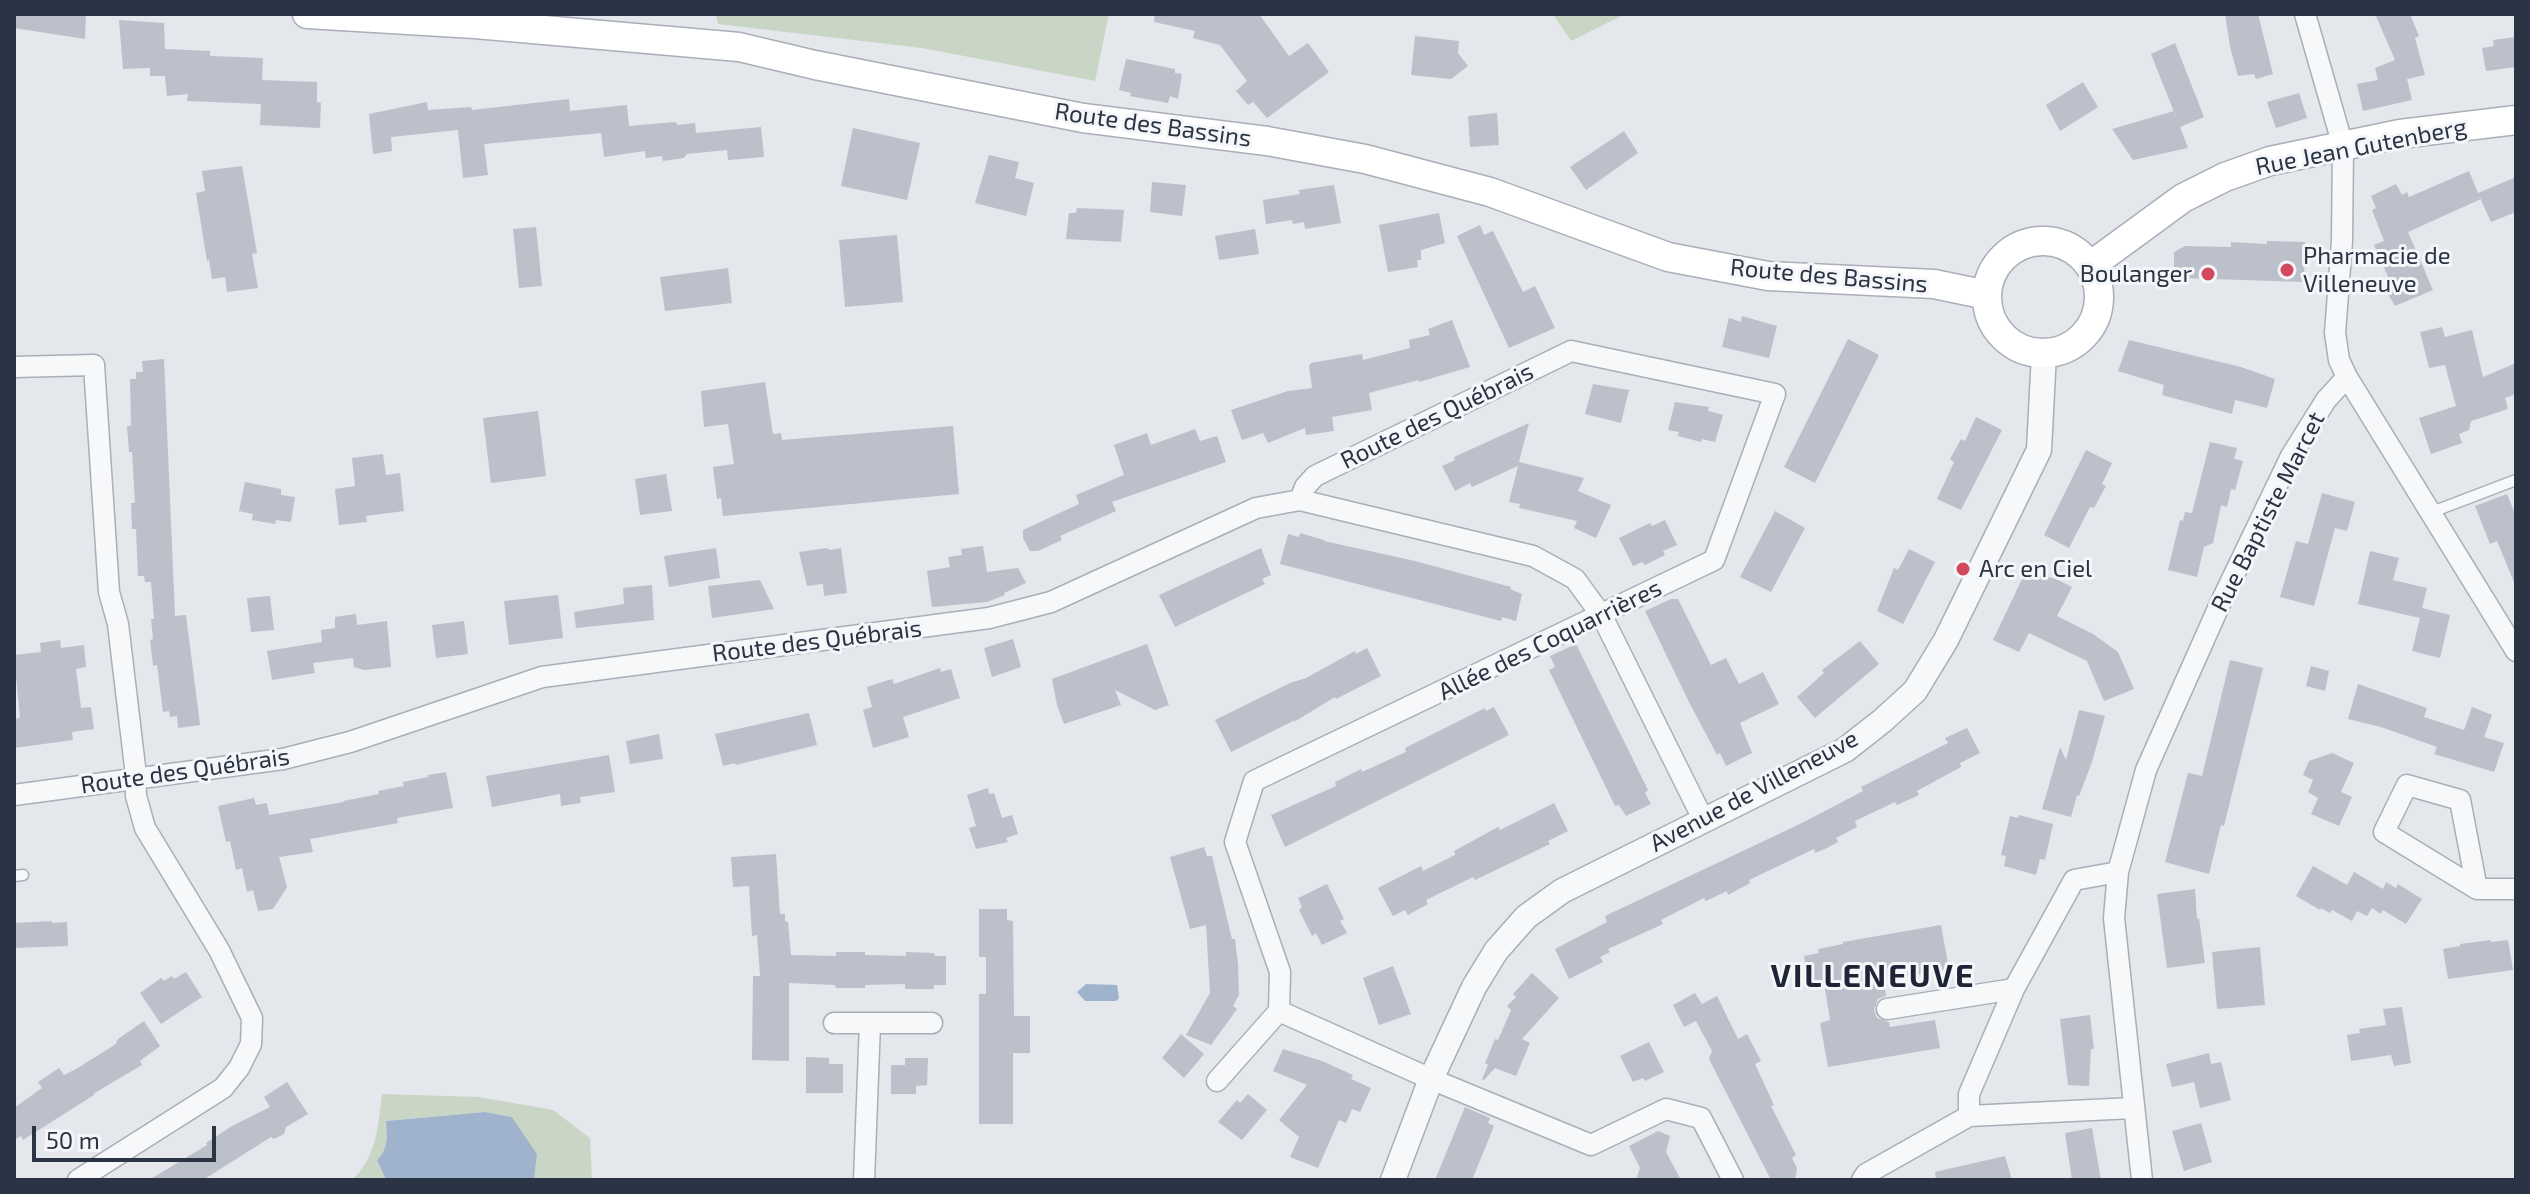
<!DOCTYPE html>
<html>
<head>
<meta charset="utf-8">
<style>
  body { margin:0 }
  #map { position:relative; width:2530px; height:1194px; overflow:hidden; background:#e4e7ec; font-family:"Exo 2",sans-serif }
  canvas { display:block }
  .frame { position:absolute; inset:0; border:16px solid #2b3445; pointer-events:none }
  .scale { position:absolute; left:32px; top:1126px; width:184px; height:36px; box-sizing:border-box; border:4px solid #2b3445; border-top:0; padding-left:10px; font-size:24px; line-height:28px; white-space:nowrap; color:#2b3445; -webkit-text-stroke:6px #f4f6f9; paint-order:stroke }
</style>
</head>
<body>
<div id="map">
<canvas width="2530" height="1194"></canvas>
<div class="frame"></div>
<div class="scale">50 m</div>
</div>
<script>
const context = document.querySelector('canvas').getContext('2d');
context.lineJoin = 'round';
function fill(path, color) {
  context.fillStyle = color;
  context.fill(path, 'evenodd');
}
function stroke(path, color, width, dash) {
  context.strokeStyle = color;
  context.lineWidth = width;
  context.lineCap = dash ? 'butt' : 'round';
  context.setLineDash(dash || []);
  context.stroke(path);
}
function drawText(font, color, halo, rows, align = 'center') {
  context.font = font + ' "Exo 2",sans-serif';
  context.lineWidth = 6;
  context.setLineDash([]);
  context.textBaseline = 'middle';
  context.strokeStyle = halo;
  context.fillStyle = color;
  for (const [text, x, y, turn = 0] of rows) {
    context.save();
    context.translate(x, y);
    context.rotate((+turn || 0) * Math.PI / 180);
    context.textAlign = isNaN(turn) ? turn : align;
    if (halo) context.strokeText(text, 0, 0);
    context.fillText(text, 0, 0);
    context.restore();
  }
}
fill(new Path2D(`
  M716,14H1109L1095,81L922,48L718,24Z
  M1553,14H1625L1571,41Z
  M382,1094L479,1097L553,1110L590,1138L592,1180H534L537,1154L512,1117L485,1112L386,1121C387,1137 389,1148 377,1160L386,1180H352C377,1157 378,1126 382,1094Z`), '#c9d6c5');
fill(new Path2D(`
  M1086,984L1117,985L1119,998L1116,1001H1085L1077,992Z
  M485,1112L512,1117L537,1154L534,1180H386L377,1160C389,1148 387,1137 386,1121Z`), '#9fb4cc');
fill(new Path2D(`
  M14,14H86L85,39L14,28Z
  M1155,14H1259L1289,56L1308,43L1329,72L1267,118L1253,102L1248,105L1236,91L1247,81L1220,45L1193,38L1195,31L1154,22Z
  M2225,14H2258L2273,74L2256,79L2254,74L2238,76L2230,47Z
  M2375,14H2410L2419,36L2415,38L2425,75L2407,79L2412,100L2363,111L2357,84L2378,80L2375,68L2395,60Z
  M119,20L164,23L165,49L210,51V56L263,58L262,80L317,82V102L321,103L320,128L260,125L261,104L187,101L188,94L167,96L165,76H150V68L123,69Z
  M1415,36L1459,41L1458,53L1468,66L1451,79L1411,75Z
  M2516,37V67L2486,71L2482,48L2494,46L2493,40Z
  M2175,43L2204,117L2180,127L2151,54Z
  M1126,59L1175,69V73L1182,74L1178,99L1170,96L1168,103L1130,96L1131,93L1119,90Z
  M2083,82L2098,107L2060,131L2046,105Z
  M2299,93L2307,118L2276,128L2267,102Z
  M569,99L570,111L627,105L629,126L675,122L678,125L695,123L696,133L761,127L764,157L728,160L727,150L687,154L684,158L663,161L662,156L646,158L645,151L604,157L601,133L484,144L488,175L463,178L458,130L391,137L392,151L373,154L369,114L427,102L428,110L471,107L472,110Z
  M2174,111L2188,148L2133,160L2112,129Z
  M1497,113L1499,145L1470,147L1468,116Z
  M853,128L920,143L907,200L841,186Z
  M1624,131L1638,153L1586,190L1570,167Z
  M989,155L1019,162L1015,178L1034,183L1026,216L975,203Z
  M242,166L257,253L252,254L258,288L227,292L225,277L212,279L209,260L207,261L196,193L205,191L202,171Z
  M2469,171L2478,193L2516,177V212L2491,222L2479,196L2481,199L2408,232L2433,290L2395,306L2385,289L2392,286L2374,245L2384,241L2372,210L2376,208L2371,196L2396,184L2402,195L2407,192L2409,197Z
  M1152,182L1186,185L1182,216L1150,212Z
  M1334,185L1341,223L1305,229L1304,222L1293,224L1292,220L1266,224L1263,200L1300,194L1299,190Z
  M1077,208L1124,210L1121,242L1066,239L1069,213H1076Z
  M1439,213L1445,243L1421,250V260H1417L1418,267L1388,272L1379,225Z
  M1480,225L1484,235L1493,231L1523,292L1535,286L1555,328L1509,348L1457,236Z
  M536,227L542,286L519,288L513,229Z
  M1255,229L1259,254L1219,260L1215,236Z
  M897,235L903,302L845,307L839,240Z
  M2267,241L2305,242L2304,282L2182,278L2174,269V252L2185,246L2231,247V242L2267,244Z
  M728,268L732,303L665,311L660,277Z
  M1742,316L1777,326L1769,358L1722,347L1729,318L1741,322Z
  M1452,320L1470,367L1419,382V380L1369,393L1372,410L1332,417L1334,431L1306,435L1305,428L1268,443L1263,433L1242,440L1231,410L1288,391L1312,388L1309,366L1311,363L1362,354L1363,360L1410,348L1409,340L1430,335L1428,329Z
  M2442,327L2445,337L2472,330L2483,377L2516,363V394L2505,398L2508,409L2471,421L2469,430L2459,434L2462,443L2431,454L2419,418L2456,406L2445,365L2429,368L2420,332Z
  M1848,339L1879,355L1815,483L1784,467Z
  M2129,340L2241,367L2275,379L2267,408L2235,400L2232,414L2162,395L2164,385L2118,371Z
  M164,359L175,616L186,615L200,725L178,728L177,716L170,717L169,711L163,712L157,665L153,666L150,640L153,639L151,619H154L151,582H145L144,576H138L136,529H132L131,503H135L132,452H129L127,426H131L130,379H136V372H143L142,361Z
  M765,382L773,434L781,433L782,440L953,426L959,494L723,516L721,498L717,499L713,467L734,464L728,424L704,427L701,391Z
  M1593,384L1629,390L1621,423L1585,414Z
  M1675,402L1709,407L1708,411L1723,415L1715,442L1702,439L1701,442L1678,436L1679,432L1668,430Z
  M538,411L546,476L491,483L483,418Z
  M1976,417L2002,430L1961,510L1937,499L1954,462L1950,459L1961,439L1965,441Z
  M1529,423L1518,466L1472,487L1470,483L1455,491L1442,466L1455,460L1454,457Z
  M1195,429L1200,441L1217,436L1226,462L1112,502L1116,511L1060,536L1062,540L1038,551H1030L1023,538V530L1079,504L1076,495L1124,475L1114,445L1147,433L1151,445Z
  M2210,442L2237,448L2234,459L2243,461L2235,490L2231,489L2227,507L2221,505L2213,543L2204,547L2197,577L2168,570L2180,520L2183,521L2185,512L2192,513Z
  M2086,450L2112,463L2102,484L2106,486L2094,508L2090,507L2069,548L2044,535Z
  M383,454L386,475L400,473L404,511L366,516L367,522L339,525L335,489L355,486L352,458Z
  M1519,462L1584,478L1578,491L1611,505L1596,538L1574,528L1577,521L1519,508L1520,504L1509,502Z
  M666,474L672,511L640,515L635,479Z
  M245,482L281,489V495L295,497L291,522L276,520L275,524L252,520L253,514L239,511Z
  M2322,493L2355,502L2347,531L2335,528L2314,606L2280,597L2296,541L2308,544Z
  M2507,494L2516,516V587L2497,541L2490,544L2475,506Z
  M1775,511L1805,528L1771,592L1740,577Z
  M1665,520L1677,545L1663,551L1665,555L1645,565L1642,562L1633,566L1619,538L1650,523L1652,526Z
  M1300,533L1324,540V541L1415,561L1511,587L1510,589L1522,594L1516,621L1502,617L1501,621L1280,564L1288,534L1299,537Z
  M983,546L987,572L1018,568L1026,583L1004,593L1005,595L987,602L932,607L927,571L950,567L948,557L962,555L961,549Z
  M716,548L720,578L669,587L664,556Z
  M827,548L830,550L841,548L847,593L824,596L823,584L807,586L799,552Z
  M1261,548L1271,575L1262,579L1265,584L1175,627L1159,595Z
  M1909,549L1935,562L1903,624L1877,611L1894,568L1898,570Z
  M2370,551L2399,558L2393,580L2427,588L2422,608L2450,615L2440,658L2412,651L2420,618L2358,604Z
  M2035,573L2056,579L2072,587L2057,616L2093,634L2118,652L2134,689L2104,701L2087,661L2029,633L2019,652L1993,640L2024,575L2032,579Z
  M760,580L774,609L712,618L708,586Z
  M652,585L654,620L576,628L574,612L624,604L623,588Z
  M558,595L563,638L509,645L504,601Z
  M270,596L274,630L251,632L247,598Z
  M1671,599H1678L1711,665L1726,658L1739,684L1763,672L1779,704L1740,723L1752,753L1726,766L1720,753L1717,755L1689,702L1645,611Z
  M356,614L357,625L387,621L391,667L364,670L354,667L353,658L313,663L315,673L272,680L267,651L322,642L321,630L335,628V617Z
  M464,621L468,654L436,658L432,625Z
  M1013,639L1021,667L992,677L984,648Z
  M60,640L61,648L84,645L86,667L76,669L81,708L91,707L94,729L72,732L73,740L14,748V719L20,718L14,655L41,652L40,643Z
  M1860,641L1879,664L1815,718L1797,697L1824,673L1822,670Z
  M1147,644L1169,705L1155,710L1115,690L1121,705L1064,724L1057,705L1052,679Z
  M1576,644L1648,790L1645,793L1651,804L1626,816L1619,805L1615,806L1549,670L1555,667L1550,656Z
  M1367,648L1381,676L1336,699L1335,697L1294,722L1295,720L1231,752L1215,720L1290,683L1306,678L1355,651L1356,654Z
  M2230,660L2263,668L2224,826L2221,825L2209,874L2165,862L2188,773L2202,776Z
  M2311,666L2329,671L2325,691L2306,686Z
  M940,668L941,672L951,669L960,698L903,717L909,737L873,748L863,710L872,707L867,687L892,679L894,684Z
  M2358,684L2427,708L2424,717L2464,730L2472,707L2492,715L2484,737L2504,743L2494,772L2434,754L2437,747L2381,727L2348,719Z
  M1494,707L1509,735L1285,847L1271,815L1336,786L1335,782L1361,769L1362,772L1406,752L1405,748L1485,708L1486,711Z
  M2079,710L2105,716L2092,762L2079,796L2077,795L2071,817L2042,809L2060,747L2066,760Z
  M809,713L817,745L736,765L735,763L723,766L715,734Z
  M1967,728L1980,753L1960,763L1961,767L1917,791L1919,795L1897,805L1895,802L1855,821L1857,827L1836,838L1838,842L1825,849L1815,853L1814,849L1749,880L1750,883L1728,895L1727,891L1706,901L1704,898L1661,920L1663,924L1608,949L1610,952L1600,957L1603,962L1569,979L1555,949L1607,922L1605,916L1802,823L1863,791L1861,787L1948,743L1945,738Z
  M659,734L663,759L630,764L626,741Z
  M2332,753L2354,763L2341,792L2352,797L2339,826L2311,814L2318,798L2308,792L2313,780L2303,775L2309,761Z
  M609,755L615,792L580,797L581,803L561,806L560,794L492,807L486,776Z
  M446,772L453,808L397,818L398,823L310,839L313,852L279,857L287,887L273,909L258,911L253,890L247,892L242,868L236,870L230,841L226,842L218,806L254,798L256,805L267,803L269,815L344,802L343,801L379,794L378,791L404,786L403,782L428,777V775Z
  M988,788L989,794L994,793L1002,818L1012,815L1018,834L1006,838L1008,842L976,849L969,828L976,826L967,795Z
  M1554,803L1568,831L1548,841L1550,844L1475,880L1473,877L1426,900L1428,904L1408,915L1405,910L1393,916L1378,888L1421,866L1423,871L1455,855L1454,851L1498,827L1500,830Z
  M2019,815L2053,824L2045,860L2040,859L2036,875L2004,866L2006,856L2001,855L2010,816L2018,818Z
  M1204,847L1207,856H1212L1232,939H1235L1238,964L1239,995L1233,1006L1237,1009L1211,1045L1186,1035L1210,993L1206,925L1190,929L1170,857Z
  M776,854L780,914H785V921L788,922L791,955L836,956V952H865V955L906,956V952L934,953L935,956H946V985H934V989H905V984L865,985V988H836L835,985L789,983V1061L752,1060L753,976H760L757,935L752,936L749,886L733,887L731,857Z
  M2313,866L2347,885L2354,872L2383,889L2386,882L2396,888L2398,884L2422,899L2406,924L2383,910L2381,914L2372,908L2367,916L2357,911L2352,921L2332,910L2330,913L2321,908L2320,910L2296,896Z
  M1327,884L1344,919L1340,921L1347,933L1322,945L1316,933L1312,936L1299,910L1302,907L1298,898Z
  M2195,889L2197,919L2199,918L2205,963L2167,968L2157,894Z
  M979,909H1007V920L1013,921L1014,1016H1030V1053H1013V1124H979V994H986V957H979Z
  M52,921V923L67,922L68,946L14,948V923Z
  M1941,925L1949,969L1884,981L1886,996L1878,999L1874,1010L1877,1018L1889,1022L1890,1027L1935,1020L1940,1048L1828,1067L1820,1023L1830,1020L1824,982L1812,984L1810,976H1807L1804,956L1819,953L1818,949L1843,944V942Z
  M2491,940V942L2508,940L2513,970L2448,979L2443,949L2460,946V944Z
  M2260,947L2265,1005L2217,1009L2212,952Z
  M1393,966L1411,1014L1379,1025L1363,978Z
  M186,972L202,997L161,1024L140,993L161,978L164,981L172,976L174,979Z
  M1532,973L1559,998L1522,1039L1530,1043L1516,1076L1495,1068L1484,1080L1482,1079L1488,1065L1485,1063L1495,1039L1498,1040L1511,1010L1507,1006L1516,997L1513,994Z
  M1695,993L1702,1004L1717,996L1738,1039L1747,1034L1761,1061L1755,1064L1774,1105L1771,1106L1796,1155L1792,1158L1797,1168L1795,1180H1771L1709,1059L1712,1051L1696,1021L1684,1027L1673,1005Z
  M2402,1007L2411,1063L2394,1066L2391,1055L2351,1061L2347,1035L2360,1033L2359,1029L2386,1025L2383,1009Z
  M2090,1015L2094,1049H2091L2089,1086L2068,1085L2060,1019Z
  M144,1021L160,1046L140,1061L142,1065L93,1094L94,1095L23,1140L21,1136L14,1140V1108L42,1088L38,1082L59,1068L64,1075L76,1069L116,1044L118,1039Z
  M1181,1034L1204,1054L1184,1078L1162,1058Z
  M1649,1042L1664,1072L1645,1081L1643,1078L1633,1082L1620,1056Z
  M1283,1049L1322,1061L1353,1075L1351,1079L1371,1088L1360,1112L1352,1109L1346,1123L1339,1120L1318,1168L1290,1157L1299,1137L1279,1120L1307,1085L1273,1071Z
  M2209,1053L2211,1064L2221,1062L2231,1100L2200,1108L2194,1082L2172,1087L2166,1064Z
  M806,1057L829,1058V1064H843V1093H806Z
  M905,1058H928L927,1085L916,1086V1094H891V1065H905Z
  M287,1082L308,1114L286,1127L284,1134L274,1139L271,1137L203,1180H149L207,1145L206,1143L232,1126L270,1107L264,1097Z
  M1248,1094L1267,1110L1242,1140L1218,1122L1237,1100L1240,1103Z
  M1465,1107L1490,1118L1488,1123L1494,1126L1472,1180H1435Z
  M2201,1123L2212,1162L2184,1171L2172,1131Z
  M2092,1128L2101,1180H2072L2065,1133Z
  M1658,1131L1670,1136L1666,1152L1681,1180H1636L1640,1168L1629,1146Z
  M2005,1156L2012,1180H1936L1935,1172Z`), '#bbc0ca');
const service = new Path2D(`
  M2432,512L2516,480
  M14,876L23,875`);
const minor = new Path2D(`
  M2305,14L2343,146L2342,241L2335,333L2339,360L2347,377L2516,651
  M14,367L94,365L109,592L118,624L135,767L136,796L145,828L219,950L252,1018L251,1044L239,1068L223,1088L78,1180
  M1300,500L1305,487L1315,476L1571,351L1775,394L1714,560L1254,781L1235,842L1280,972L1279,1011L1431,1079L1591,1145L1666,1109L1701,1118L1733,1180
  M14,795L283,759L350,742L542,677L989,618L1051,602L1256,508L1300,500L1533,556L1575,579L1602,616L1703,819
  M2477,889L2460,800L2407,785L2384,832L2477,889H2516
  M1887,1009L2014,989
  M834,1023H932
  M1217,1081L1279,1011
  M1969,1116V1094L2014,989L2074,880L2118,872
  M864,1180L870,1023
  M1862,1180L1866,1174L1969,1116L2133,1108
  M2142,1180L2114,918L2118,872L2146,770L2220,604L2291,456L2326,400L2347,377`);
const tertiary = new Path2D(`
  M1393,1180L1431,1079L1474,987L1496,951L1526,917L1562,891L1845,750L1882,721L1915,691L1946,640L2039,450L2044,354`);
const secondary = new Path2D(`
  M307,14L475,24L739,47L815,65L1083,118L1267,141L1365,159L1490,192L1668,257L1768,276L1934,284L1987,295
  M1987 297a56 56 0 1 1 112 0a56 56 0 1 1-112 0Z
  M2090,266L2183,198L2225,177L2270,161L2400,134L2516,120`);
stroke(service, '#a9aeb7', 13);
stroke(minor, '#a9aeb7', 23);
stroke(tertiary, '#a9aeb7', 27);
stroke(secondary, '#a9aeb7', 31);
stroke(service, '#f7f8fa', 10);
stroke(minor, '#f7f8fa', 20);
stroke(tertiary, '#f7f8fa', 24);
stroke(secondary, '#fff', 28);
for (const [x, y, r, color] of [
  [2287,270,8,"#d1495b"],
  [2208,274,8,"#d1495b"],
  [1963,569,8,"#d1495b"]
]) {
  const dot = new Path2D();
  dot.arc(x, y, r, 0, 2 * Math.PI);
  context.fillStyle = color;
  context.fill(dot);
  stroke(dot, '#f4f6f9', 3);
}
drawText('24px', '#2b3445', '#f4f6f9', [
  ["Route des Bassins",1153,125,8],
  ["Rue Jean Gutenberg",2361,147,-11],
  ["Route des Bassins",1829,276,5],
  ["Route des Québrais",1437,416,-26],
  ["Rue Baptiste Marcet",2268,512,-63],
  ["Allée des Coquarrières",1550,640,-26],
  ["Route des Québrais",817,641,-7],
  ["Route des Québrais",185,771,-8],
  ["Avenue de Villeneuve",1754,791,-28]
]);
drawText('24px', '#2b3445', '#f4f6f9', [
  ["Pharmacie de",2303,256],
  ["Villeneuve",2303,284],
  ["Boulanger",2192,274,"right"],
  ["Arc en Ciel",1979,569]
], 'left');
context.letterSpacing = '2px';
drawText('bold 32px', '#1d2536', '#f4f6f9', [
  ["VILLENEUVE",1873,976]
]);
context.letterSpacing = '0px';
</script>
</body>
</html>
